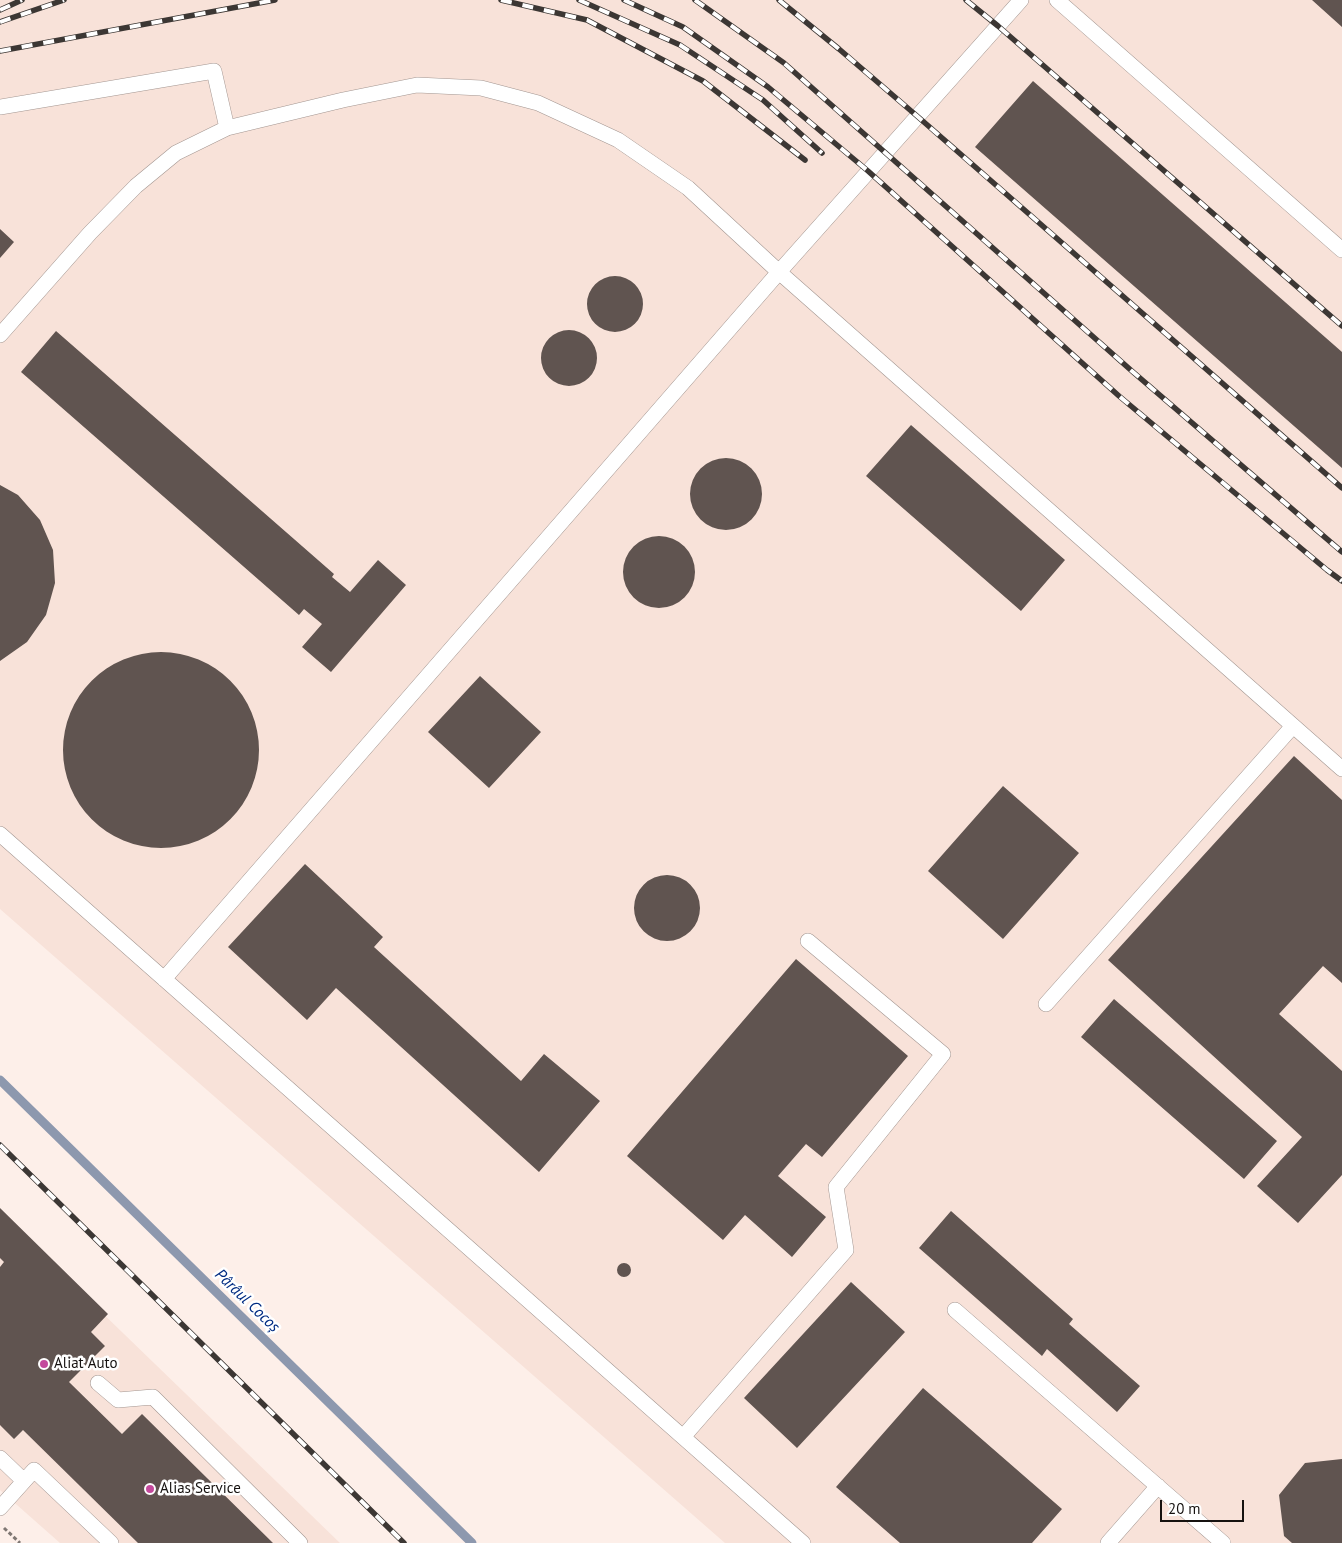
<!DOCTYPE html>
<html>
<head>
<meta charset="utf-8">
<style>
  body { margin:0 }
  #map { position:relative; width:1342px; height:1543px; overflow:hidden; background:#fdefe9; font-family:"PT Sans",sans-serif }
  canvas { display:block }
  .scale { position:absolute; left:1160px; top:1500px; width:84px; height:22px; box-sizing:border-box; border:2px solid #161210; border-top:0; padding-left:6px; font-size:15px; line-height:18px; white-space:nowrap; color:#161210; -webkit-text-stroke:4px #fff; paint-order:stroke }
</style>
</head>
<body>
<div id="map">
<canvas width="1342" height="1543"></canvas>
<div class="scale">20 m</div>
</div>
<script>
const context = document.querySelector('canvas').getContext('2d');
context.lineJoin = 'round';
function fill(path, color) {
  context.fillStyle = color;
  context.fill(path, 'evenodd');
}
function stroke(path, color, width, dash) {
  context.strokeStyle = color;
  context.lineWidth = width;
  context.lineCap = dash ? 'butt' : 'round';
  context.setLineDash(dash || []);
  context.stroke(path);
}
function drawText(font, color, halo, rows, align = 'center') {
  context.font = font + ' "PT Sans",sans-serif';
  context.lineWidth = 5;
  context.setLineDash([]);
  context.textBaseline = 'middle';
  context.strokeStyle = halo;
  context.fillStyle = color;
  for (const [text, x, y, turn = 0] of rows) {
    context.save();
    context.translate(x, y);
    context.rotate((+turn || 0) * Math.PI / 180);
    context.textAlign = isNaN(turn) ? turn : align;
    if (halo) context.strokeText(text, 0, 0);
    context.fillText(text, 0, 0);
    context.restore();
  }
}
fill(new Path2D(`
  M0,0H1342V1543H725L0,909Z
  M0,1214L340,1543H60L0,1490Z`), '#f8e2d9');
stroke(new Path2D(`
  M0,1080L472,1543`), '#8d98ae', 9);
fill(new Path2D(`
  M1312,0H1342V27Z
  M1033,81L1342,352V468L975,147Z
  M0,229L14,242L0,258Z
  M587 304a28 28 0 1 1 56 0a28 28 0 1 1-56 0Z
  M541 358a28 28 0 1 1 56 0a28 28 0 1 1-56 0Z
  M56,331L334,574L332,577L350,592L378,560L406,585L331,672L302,647L322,624L304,609L299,615L21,372Z
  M911,425L1065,560L1021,611L866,476Z
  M690 494a36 36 0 1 1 72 0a36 36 0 1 1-72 0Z
  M0,485L18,495L40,520L53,550L55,583L46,615L27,642L0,661Z
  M623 572a36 36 0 1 1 72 0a36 36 0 1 1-72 0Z
  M63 750a98 98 0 1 1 196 0a98 98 0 1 1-196 0Z
  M480,676L541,732L489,788L428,732Z
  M1294,756L1342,800V983L1323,966L1279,1014L1342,1071V1175L1298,1223L1257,1186L1302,1137L1108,960Z
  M1003,786L1079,853L1003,939L928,871Z
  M305,864L383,937L374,947L521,1081L544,1054L600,1101L539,1172L336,988L307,1020L228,947Z
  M634 908a33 33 0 1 1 66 0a33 33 0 1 1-66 0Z
  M796,959L908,1056L822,1157L806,1144L778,1176L826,1217L792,1257L745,1215L723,1240L627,1156Z
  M1114,999L1277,1141L1244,1179L1081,1037Z
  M0,1208L108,1314L91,1332L105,1346L69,1382L122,1434L142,1414L273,1543H138L23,1430L14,1439L0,1425V1267L4,1262L0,1258Z
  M951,1211L1073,1319L1069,1324L1140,1386L1117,1412L1047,1349L1042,1356L919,1248Z
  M617 1270a7 7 0 1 1 14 0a7 7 0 1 1-14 0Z
  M851,1282L905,1332L797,1448L744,1398Z
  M923,1388L1062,1509L1032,1543H900L836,1487Z
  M1342,1459V1543H1292L1284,1536L1279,1495L1305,1463Z`), '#605450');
const lane = new Path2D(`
  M1057,0L1342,250
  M0,107L214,71L227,128
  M0,335L90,233L136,186L176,153L227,128L343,100L417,85L481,88L538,103L618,140L688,188L779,272L1342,769
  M0,834L803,1543
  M164,979L779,272L1021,0
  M1046,1004L1293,726
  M955,1310L1223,1543
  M98,1383L118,1400L153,1397L300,1543
  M683,1437L846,1250L836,1187L943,1054L808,941
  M0,1458L24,1481
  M0,1508L34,1470L111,1543
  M1108,1543L1158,1486`);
stroke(lane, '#a39691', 16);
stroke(new Path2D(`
  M4,1528L20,1543`), '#7f7773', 3, [4, 2.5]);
stroke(lane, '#fff', 15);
const rail = new Path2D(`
  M501,0L587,20L703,81L805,160
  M579,0L680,45L763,100L822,153
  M624,0L683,27L768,87L868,171L1119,396L1327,570L1342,581
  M695,0L784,63L1133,372L1342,552
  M779,0L839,49L917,116L1342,488
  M966,0L998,26L1342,326
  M0,10L22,0
  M0,22L64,0
  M0,51L275,0
  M0,1145L404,1543`);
stroke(rail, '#3c3734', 5.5);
stroke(rail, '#fff', 4, [11]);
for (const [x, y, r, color] of [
  [44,1364,5,"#c4499c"],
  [150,1489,5,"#c4499c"]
]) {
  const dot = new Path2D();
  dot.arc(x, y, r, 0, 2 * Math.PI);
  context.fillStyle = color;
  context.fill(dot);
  stroke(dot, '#fff', 2);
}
drawText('15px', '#161210', '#fff', [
  ["Aliat Auto",54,1364],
  ["Alias Service",160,1489]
], 'left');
drawText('italic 16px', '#002b82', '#fff', [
  ["Pârâul Cocoș",247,1301,44]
]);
</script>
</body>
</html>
